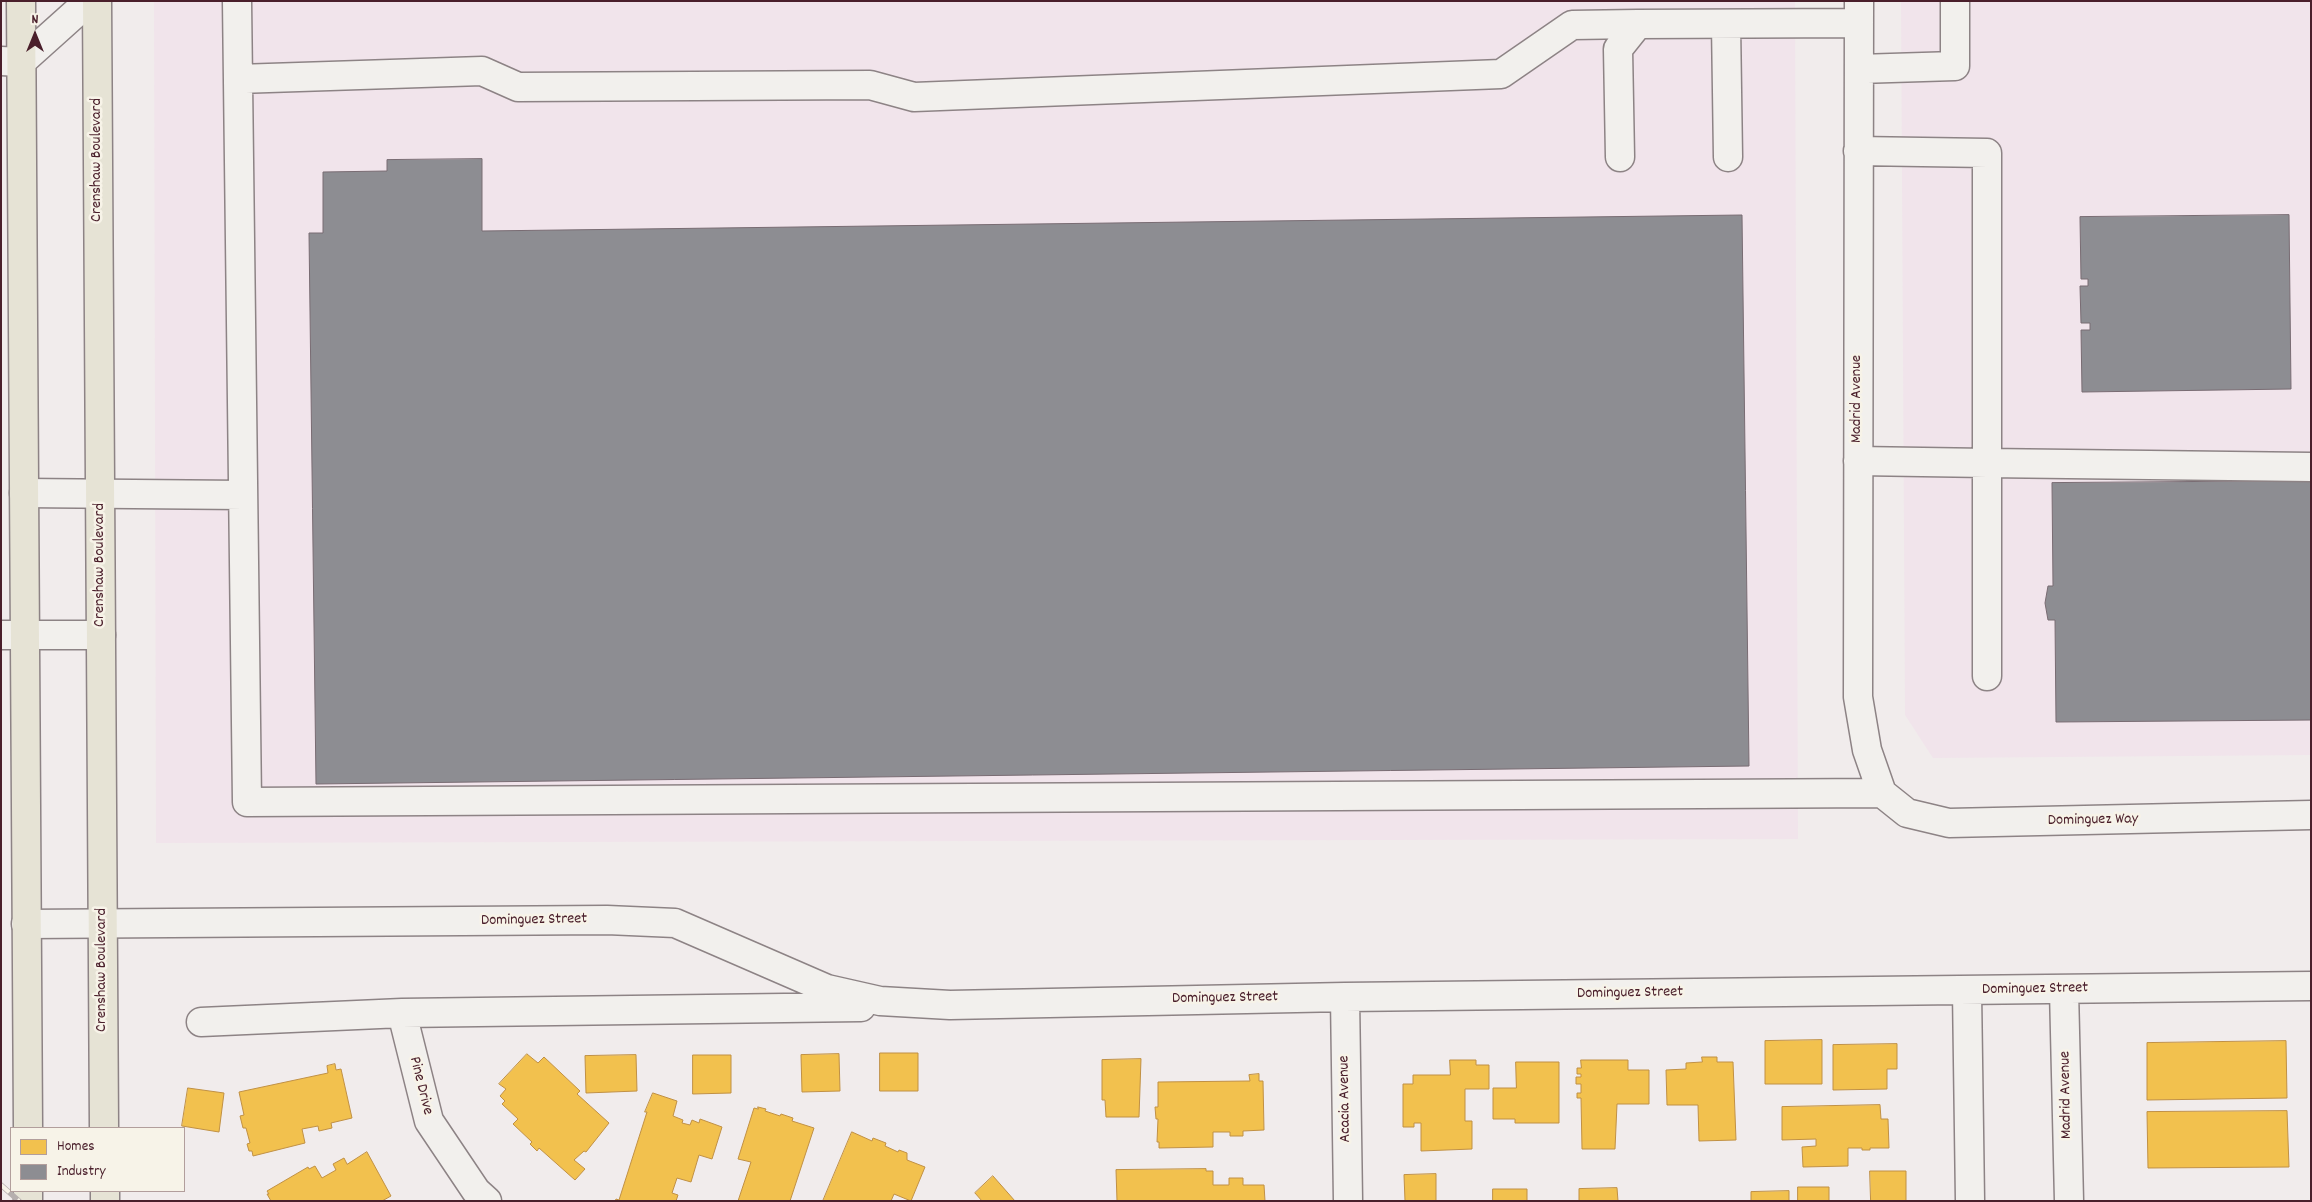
<!DOCTYPE html>
<html>
<head>
<meta charset="utf-8">
<style>
  body { margin:0 }
  #map { position:relative; width:2312px; height:1202px; overflow:hidden; background:#f1ecec; font-family:Dekko,sans-serif }
  canvas { display:block }
  .frame { position:absolute; inset:0; border:2px solid #4a1f2b; pointer-events:none }
  .legend { position:absolute; left:10px; top:1127px; width:175px; height:65px; box-sizing:border-box; background:#f7f3e8; border:1px solid #b29e9c; margin:0; padding:6px 9px; list-style:none; font-size:15px; color:#4a1f2b }
  .legend li { display:flex; align-items:center; gap:10px; height:25px }
  .legend b { width:25px; border:1px solid #b29e9c }
  .north { position:absolute; left:10px; top:10px; width:50px; height:50px; -webkit-text-stroke:4px #f7f3e8; paint-order:stroke; rotate:0deg; font-size:14px; font-weight:700; line-height:20px; text-align:center; color:#4a1f2b }
  .north::after { content:''; display:block; margin:auto; width:18px; height:22px; background:#4a1f2b; clip-path:polygon(50% 0,100% 100%,50% 72%,0 100%) }
</style>
</head>
<body>
<div id="map">
<canvas width="2312" height="1202"></canvas>
<div class="frame"></div>
<ul class="legend">
<li><b style="height:14px;background:#f2c14e"></b>Homes</li>
<li><b style="height:14px;background:#8d8d92"></b>Industry</li>
</ul>
<div class="north">N</div>
</div>
<script>
const context = document.querySelector('canvas').getContext('2d');
context.lineJoin = 'round';
function fill(path, color) {
  context.fillStyle = color;
  context.fill(path, 'evenodd');
}
function stroke(path, color, width, dash) {
  context.strokeStyle = color;
  context.lineWidth = width;
  context.lineCap = dash ? 'butt' : 'round';
  context.setLineDash(dash || []);
  context.stroke(path);
}
function drawText(font, color, halo, rows, align = 'center') {
  context.font = font + ' Dekko,sans-serif';
  context.lineWidth = 5;
  context.setLineDash([]);
  context.textBaseline = 'middle';
  context.strokeStyle = halo;
  context.fillStyle = color;
  for (const [text, x, y, turn = 0] of rows) {
    context.save();
    context.translate(x, y);
    context.rotate((+turn || 0) * Math.PI / 180);
    context.textAlign = isNaN(turn) ? turn : align;
    if (halo) context.strokeText(text, 0, 0);
    context.fillText(text, 0, 0);
    context.restore();
  }
}
fill(new Path2D(`
  M154,1H1795L1798,839L156,843Z
  M1901,1H2311V755L1933,758L1905,715Z`), '#f1e4eb');
const homes = new Path2D(`
  M1822,1040V1084H1765V1041Z
  M2286,1041L2287,1098L2147,1100V1043Z
  M1897,1044V1069H1887V1089L1833,1090V1045Z
  M880,1053H918V1091H880Z
  M527,1054L538,1063L544,1057L580,1091L577,1094L609,1123L586,1152L584,1151L574,1160L585,1169L575,1180L539,1148L537,1151L530,1144L532,1142L513,1124L518,1119L502,1104L505,1101L500,1096L506,1089L499,1084Z
  M839,1054L840,1091L802,1092L801,1055Z
  M636,1055L637,1091L586,1093L585,1056Z
  M693,1055H731V1093L693,1094Z
  M1702,1057H1717V1062H1733L1736,1140L1699,1141L1698,1105H1667L1666,1070L1686,1069V1063L1702,1062Z
  M1141,1059L1139,1117H1106L1105,1100H1102V1060Z
  M1450,1060H1476V1065H1489V1089H1465V1121H1472V1149L1421,1151V1123H1414V1127H1403V1084H1413V1075H1450Z
  M1581,1060H1628V1070H1649V1104H1617L1615,1149H1582L1581,1098H1577V1093H1581V1084H1576V1077H1581V1074H1577V1068H1581Z
  M1516,1062H1559V1123H1515V1119H1493V1088H1516Z
  M335,1064L336,1070L341,1069L352,1118L331,1123L332,1128L319,1131L318,1126L302,1129L305,1143L253,1156L252,1151H249L247,1144L250,1143L246,1128H243L240,1116L244,1115L239,1092L328,1073L327,1066Z
  M1259,1074V1081H1263L1264,1130L1243,1131V1136H1230V1132H1213V1147L1159,1148V1142H1157L1158,1119H1156L1155,1107H1158V1082L1250,1081L1249,1075Z
  M188,1088L224,1093L219,1132L182,1126Z
  M653,1093L677,1101L673,1116L683,1120L682,1123L690,1125L692,1120L699,1123L700,1119L722,1127L712,1159L699,1155L691,1182L677,1178L672,1193L678,1195L676,1201H615L616,1199L619,1200L647,1112H645Z
  M1880,1105L1881,1119H1888L1889,1148H1870V1150H1862V1148H1848V1166L1803,1167L1802,1147L1816,1146V1139L1782,1140V1107Z
  M758,1107L766,1109L765,1111L780,1116L781,1114L793,1118L792,1121L814,1128L790,1201H738L751,1162L738,1159L754,1108L758,1109Z
  M2287,1111L2289,1167L2148,1168L2147,1112Z
  M852,1132L872,1141L873,1138L886,1143L885,1146L898,1152L899,1150L907,1153V1160L925,1167L911,1201L894,1194L891,1201H823Z
  M367,1152L391,1196L382,1201H271L267,1194H269L267,1191L308,1167L309,1169L315,1166L322,1178L336,1170L333,1164L344,1158L347,1164Z
  M1206,1169V1171H1213V1185H1229V1178H1243V1185H1264L1265,1201H1117L1116,1170Z
  M1870,1171H1906V1201H1871Z
  M1436,1174V1201H1405L1404,1175Z
  M993,1176L1015,1201H982L975,1193Z
  M1798,1187H1829V1201H1798Z
  M1617,1188L1618,1201H1579V1189Z
  M1493,1189H1527V1201H1493Z
  M1789,1191V1201H1751V1192Z`);
fill(homes, '#f2c14e');
stroke(homes, '#c09044', 1);
const industry = new Path2D(`
  M482,159V231L1742,215L1749,766L316,784L309,233H323V172L387,171V160Z
  M2289,215L2291,389L2082,392L2081,330H2090V323H2081L2080,286H2088V279H2081L2080,217Z
  M2311,481V720L2056,722L2055,620H2048L2045,603L2048,586H2053L2052,483Z`);
fill(industry, '#8d8d92');
stroke(industry, '#796c73', 1);
const minor = new Path2D(`
  M237,1L247,802L1882,793
  M1859,1L1858,697L1867,750L1882,793
  M1726,24L1728,157
  M1,61L21,62L89,1
  M1859,69L1955,66V1
  M238,79L482,71L518,87L870,85L914,97L1501,74L1572,25L1638,24
  M1858,151L1987,153V463L2311,467
  M1620,157L1618,49L1638,24L1859,23
  M1858,461L1987,463V676
  M24,493L243,495
  M1,635H101
  M1882,793L1907,813L1949,823L2311,815
  M26,924L607,920L675,923L827,989L880,1001L950,1005L1345,997L2311,986
  M2064,990L2069,1201
  M1967,991L1970,1201
  M1345,997L1348,1201
  M402,1013L429,1121L476,1191L487,1201
  M201,1022L402,1013L861,1007`);
const major = new Path2D(`
  M21,1L28,1128
  M97,1L104,1128
  M28,1191V1201
  M105,1191V1201`);
stroke(minor, '#8d8385', 31);
stroke(major, '#8d8385', 31);
stroke(minor, '#f2f0ed', 28);
stroke(major, '#e6e3d5', 28);
const rail = new Path2D(`
  M1,1185L19,1201`);
stroke(rail, '#b6afae', 5.5);
stroke(rail, '#f7f3e8', 4, [11]);
drawText('16px', '#4a1f2b', '#f7f3e8', [
  ["Crenshaw Boulevard",98,160,-90],
  ["Madrid Avenue",1858,399,-90],
  ["Crenshaw Boulevard",101,565,-90],
  ["Dominguez Way",2093,821,-1],
  ["Dominguez Street",534,921,-1],
  ["Crenshaw Boulevard",103,970,-90],
  ["Dominguez Street",2035,990,-1],
  ["Dominguez Street",1630,994,-1],
  ["Dominguez Street",1225,999,-1],
  ["Pine Drive",420,1086,76],
  ["Madrid Avenue",2067,1095,-91],
  ["Acacia Avenue",1346,1099,-91]
]);
</script>
</body>
</html>
